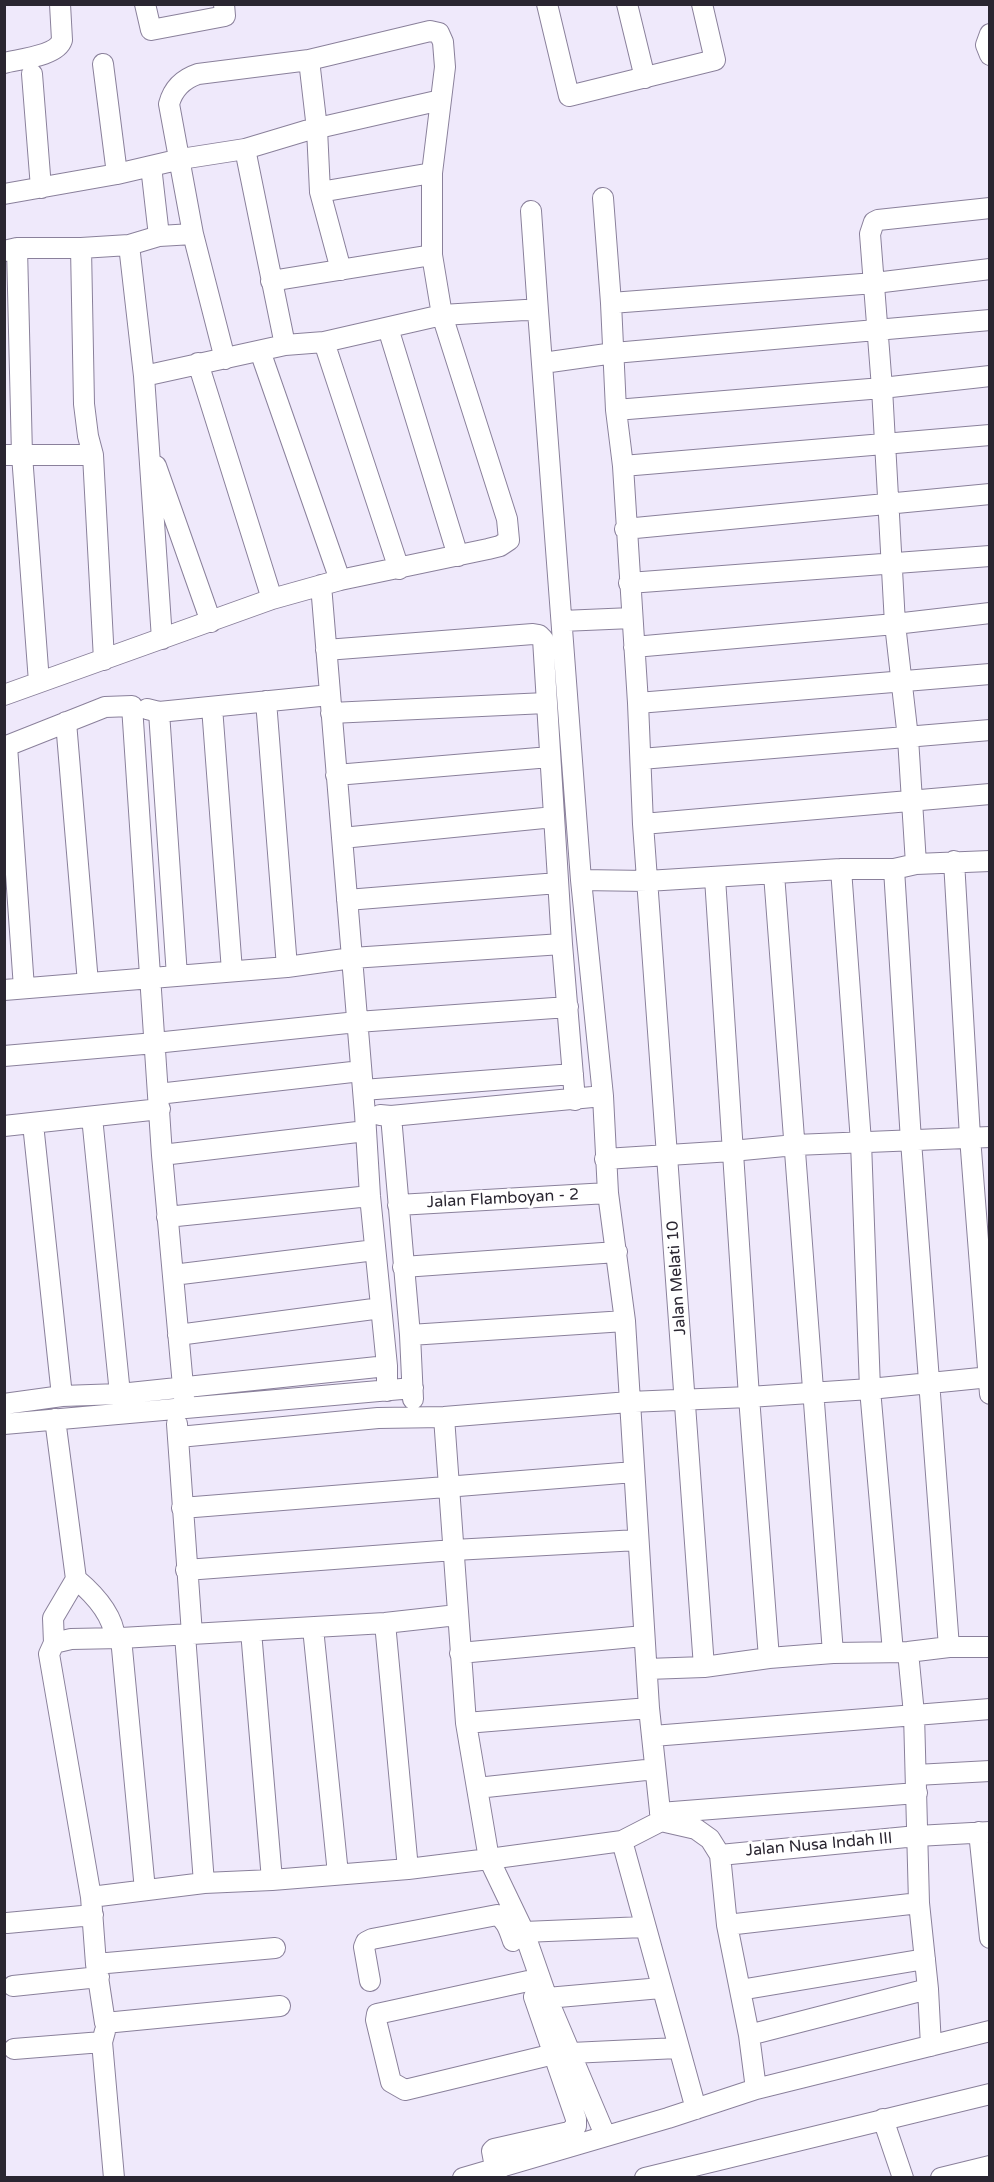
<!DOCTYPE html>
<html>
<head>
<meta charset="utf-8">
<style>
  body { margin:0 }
  #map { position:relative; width:994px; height:2182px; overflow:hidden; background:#efe9fb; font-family:"Varela Round",sans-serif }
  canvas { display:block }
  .frame { position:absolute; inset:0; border:6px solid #2a2631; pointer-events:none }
</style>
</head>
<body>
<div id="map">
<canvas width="994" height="2182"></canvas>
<div class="frame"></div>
</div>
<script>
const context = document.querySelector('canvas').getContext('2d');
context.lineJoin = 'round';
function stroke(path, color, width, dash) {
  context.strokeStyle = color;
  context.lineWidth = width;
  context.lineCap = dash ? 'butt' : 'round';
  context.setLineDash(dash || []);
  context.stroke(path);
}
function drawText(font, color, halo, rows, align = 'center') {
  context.font = font + ' "Varela Round",sans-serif';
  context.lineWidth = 6;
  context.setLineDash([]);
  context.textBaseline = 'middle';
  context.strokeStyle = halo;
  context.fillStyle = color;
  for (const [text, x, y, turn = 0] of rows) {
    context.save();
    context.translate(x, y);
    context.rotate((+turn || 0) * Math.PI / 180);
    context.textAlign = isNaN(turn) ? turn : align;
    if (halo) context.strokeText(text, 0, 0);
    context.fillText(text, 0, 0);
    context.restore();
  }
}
const minor = new Path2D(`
  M145,4L151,30L225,16L224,4
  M547,4L569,96L715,60L702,4
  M627,4L645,78
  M990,34L986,45L990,55
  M309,60L317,129L320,192L341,270
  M4,63C20,59 57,56 62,40L60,4
  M103,64L117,174
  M32,74L41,188
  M245,149L285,345
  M151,166L159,236
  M320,192L432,173
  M4,194L117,174L181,159L245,149L305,131L441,100
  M603,198L611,303L616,410L623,466L638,703L643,824L704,1667
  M531,211L538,311
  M129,245L144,376L162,639
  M17,248L22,455L39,682
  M4,251L17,248H81L129,245L159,236L193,234
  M271,281L432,255
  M611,303L875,283L990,269
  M388,328L458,556
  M324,342L399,569
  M260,351L340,580
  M198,363L272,599
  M543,363L614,353L990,320
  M144,376L285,345L324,342L442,315L525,310L538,311L581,880L603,1096L608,1193L625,1321L649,1708L661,1821L696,1829L710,1839L720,1855L727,1925L749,2035L756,2089
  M616,410L882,388L990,376
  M4,455H93L88,436L84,404L81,248
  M93,455L104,660
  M156,466L211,622
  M623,466L990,435
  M625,529L990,494
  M629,583L990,556
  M321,585L365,1114L370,1196L387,1366V1391
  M562,621L632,618
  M634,647L895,624L990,613
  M326,650L533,634L539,635L543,639L562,944L575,1100
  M4,695L272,599L340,580L488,549L500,546L509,540L507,519L442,315L432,255V173L445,67L443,42L439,33L430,31L309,60L198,74C183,79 173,89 169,104L193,234L225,359
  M266,701L287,967
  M638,703L990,674
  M212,707L232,971
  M147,709L159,712L330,695
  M159,712L177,976
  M331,713L546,703
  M66,722L88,983
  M7,746L24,988
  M4,747L105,707L132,706L162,1155L185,1408
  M641,759L990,730
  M336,775L550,757
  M643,824L990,794
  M342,838L554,817
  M954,861L970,1137L990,1394
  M916,864L908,738L895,624L882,388L870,234L874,222L878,220L990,208
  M841,869L861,1142L870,1389L893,1652
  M894,869L911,1141L949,1647
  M774,874L833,1653
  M715,878L749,1397L769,1658
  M581,880L647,881L841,869H894L916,864L990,861
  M347,900L558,883
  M4,990L287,967L352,958L562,944
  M4,1056L155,1043L357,1022L568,1007
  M363,1090L573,1074
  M158,1094L361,1071
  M380,1115L391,1116L603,1096
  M391,1116L410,1335L413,1399
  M92,1117L120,1394
  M33,1124L62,1396
  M4,1126L160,1109
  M162,1155L366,1131
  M605,1159L732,1151L795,1145L990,1137
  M398,1205L608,1193
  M167,1217L370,1196
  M403,1267L617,1252
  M173,1275L375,1250
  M178,1335L381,1308
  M410,1335L625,1321
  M4,1404L62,1396L120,1394L387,1366
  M444,1417L466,1723L489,1859L524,1932L547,1998L605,2135
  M55,1419L76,1579C94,1594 113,1614 115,1638
  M4,1424L413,1388
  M177,1424L192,1634
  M179,1437L378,1418L444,1417L629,1402L749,1397L870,1389L990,1377
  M182,1508L634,1472
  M186,1570L454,1550L638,1540
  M385,1623L408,1869
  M313,1628L338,1874
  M251,1631L272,1880
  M185,1635L204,1883
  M121,1638L145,1890
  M54,1643L53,1618L76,1579
  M908,1652L914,1714L919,1903L928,1989L931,2046
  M460,1653L644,1636
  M647,1669L704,1667L769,1658L833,1653L908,1652L949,1647H990
  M466,1723L649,1708
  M653,1736L990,1709
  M916,1775L990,1771
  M477,1788L655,1769
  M660,1813L917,1793
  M979,1832L990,1938
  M622,1841L696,2109
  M720,1855L917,1836L990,1832
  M91,1897L204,1883L272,1880L408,1869L489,1859L622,1841L661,1821
  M7,1923L93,1915
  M727,1925L919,1903
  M524,1932L644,1927
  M96,1964L275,1948
  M370,1981L364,1947L366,1942L372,1939L497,1915C507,1921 509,1930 513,1941
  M528,1981L377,2014L376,2020L391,2082L405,2090L554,2054
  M13,1986L99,1977
  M740,1990L925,1959
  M547,1998L661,1988
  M280,2006L105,2023L96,1964L91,1897L49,1654L54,1643L71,1639L121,1638L385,1623L457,1615
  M749,2035L928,1989
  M102,2042L114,2178
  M14,2049L102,2042L105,2031
  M571,2053L678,2048
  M883,2119L903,2178
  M463,2178L668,2118L756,2089L990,2031
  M497,2178L492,2151L494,2149L569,2132L576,2126V2119L534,1997
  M645,2178L990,2094
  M941,2178L990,2166`);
stroke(minor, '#8a809b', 22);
stroke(minor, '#fff', 20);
drawText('16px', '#2a2631', '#fff', [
  ["Jalan Flamboyan - 2",503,1199,-3],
  ["Jalan Melati 10",677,1278,-94],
  ["Jalan Nusa Indah III",819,1845,-5]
]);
</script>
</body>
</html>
